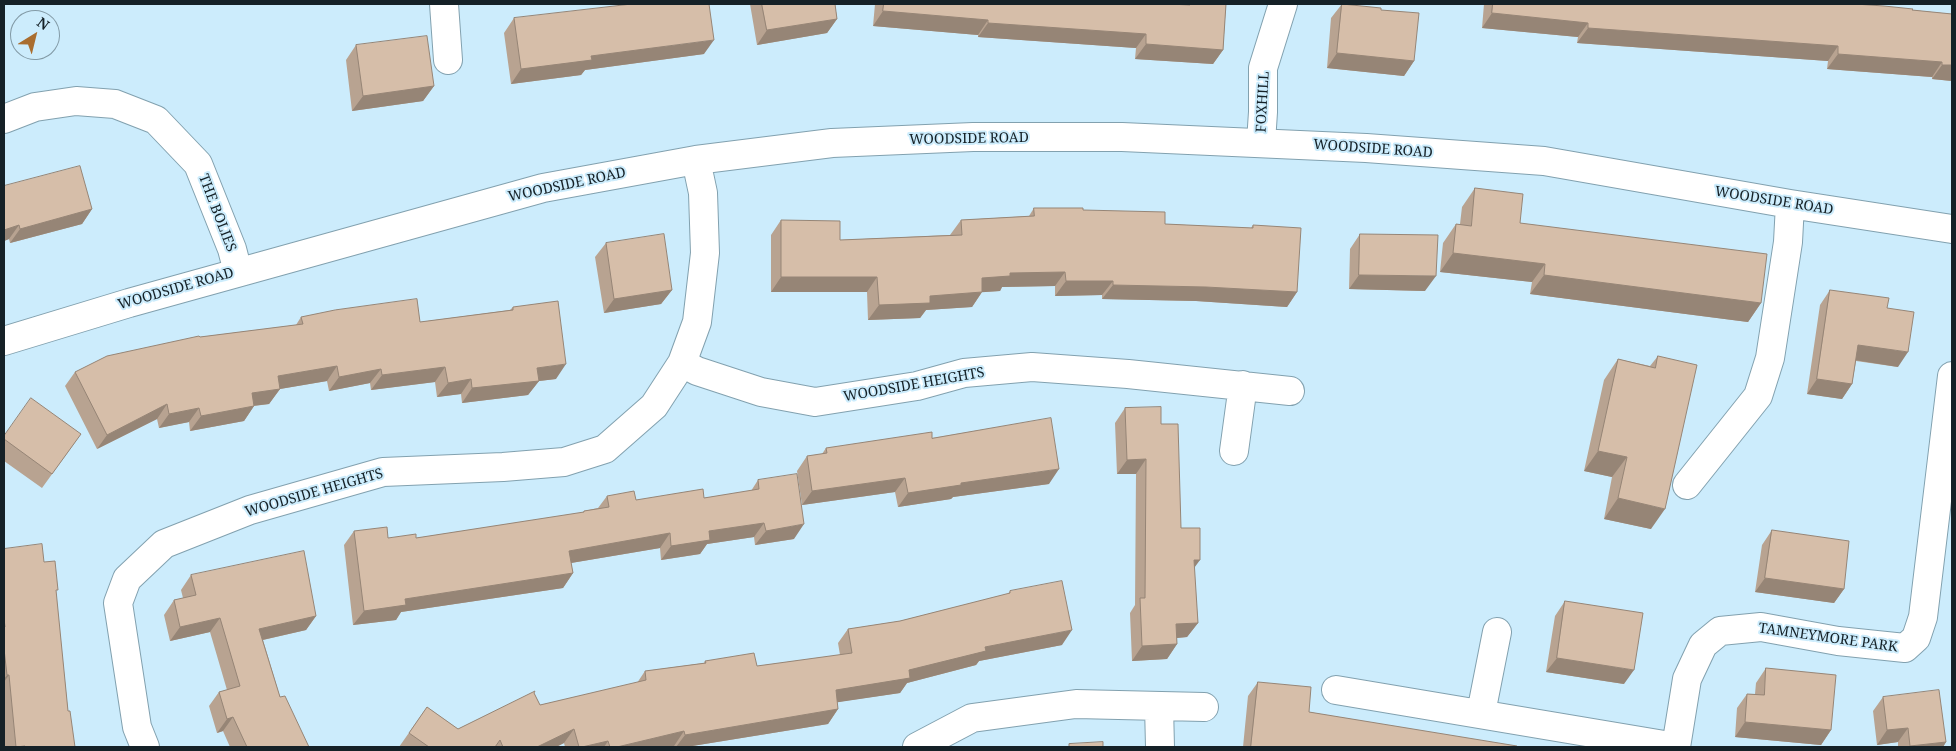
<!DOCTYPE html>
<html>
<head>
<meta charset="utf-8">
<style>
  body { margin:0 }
  #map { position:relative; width:1956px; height:751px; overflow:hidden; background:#ccecfc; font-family:"Noto Serif",serif }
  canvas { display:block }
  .frame { position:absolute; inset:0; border:5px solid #152127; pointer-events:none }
  .north { position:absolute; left:10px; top:10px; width:50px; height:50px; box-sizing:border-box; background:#ccecfc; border:1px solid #839ba7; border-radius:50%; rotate:36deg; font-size:14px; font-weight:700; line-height:20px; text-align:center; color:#152127 }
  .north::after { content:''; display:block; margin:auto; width:18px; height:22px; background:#a96d2f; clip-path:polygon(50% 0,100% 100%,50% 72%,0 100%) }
</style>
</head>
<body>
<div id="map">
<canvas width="1956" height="751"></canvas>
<div class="frame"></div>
<div class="north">N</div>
</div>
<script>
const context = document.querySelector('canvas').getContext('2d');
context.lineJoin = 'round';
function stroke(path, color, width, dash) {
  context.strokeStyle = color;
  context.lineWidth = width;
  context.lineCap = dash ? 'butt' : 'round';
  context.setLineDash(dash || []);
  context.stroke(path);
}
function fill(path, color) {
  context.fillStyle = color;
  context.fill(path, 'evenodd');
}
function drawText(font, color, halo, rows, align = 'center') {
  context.font = font + ' "Noto Serif",serif';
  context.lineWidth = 4;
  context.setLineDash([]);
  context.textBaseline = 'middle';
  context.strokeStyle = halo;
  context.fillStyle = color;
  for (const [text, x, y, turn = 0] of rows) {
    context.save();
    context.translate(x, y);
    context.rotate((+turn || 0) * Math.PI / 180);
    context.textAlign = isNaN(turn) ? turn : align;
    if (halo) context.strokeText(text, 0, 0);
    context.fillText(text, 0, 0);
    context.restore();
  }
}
const minor = new Path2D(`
  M444,4L448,60
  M4,119L35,107L76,101L115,104L156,120L198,164L232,249L238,272
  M1261,142L1263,112V68L1283,4
  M4,341L129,303L543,188L696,160L832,143L973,137H1122L1366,148L1544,161L1790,204L1952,229
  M682,363L697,371L761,392L815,402L917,386L964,373L1032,367L1128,374L1290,391
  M1234,451L1243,385
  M1687,485L1758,396L1770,358L1788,242L1790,204
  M1336,690L1676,747
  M1159,706L1160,747
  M1481,713L1497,632
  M145,747L137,727L118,603L127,579L164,544L250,510L383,472L503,467L564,462L605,449L654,406L682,363L697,322L705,253L703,193L696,160
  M917,747L972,718L1076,704L1204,707
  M1676,747L1687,679L1703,645L1720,631L1761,627L1838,641L1905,648L1916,638L1923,617L1952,376`);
stroke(minor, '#82a1af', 30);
stroke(minor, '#fff', 28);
fill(new Path2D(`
  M750,4H835L837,19L827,33L757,45Z
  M875,4H1169L1186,5L1187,4H1226L1223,50L1213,64L1135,59L1136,48L978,37V35L873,26Z
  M1342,4L1381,10L1414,61L1404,76L1327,68L1331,18Z
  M1484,4H1855L1912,10L1952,14V81L1932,79V77L1827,69L1828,61L1577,43L1578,37L1482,28Z
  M514,18L704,54L585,70L581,75L511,84L504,33Z
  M356,45L434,86L423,101L352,111L346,60Z
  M4,186L92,209L82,224L10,243L9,239L4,241Z
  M1475,188L1520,223L1761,303L1748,322L1530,294L1532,282L1440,272L1443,243L1456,224H1460L1462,207Z
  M1034,208L1083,210L1165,224L1251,228L1253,225L1297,292L1287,307L1196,301L1102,299V295L1055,296V286L1002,287L1000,291L982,292L972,307L926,310L920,318L868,320L867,292H771V235L781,220L840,240L950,235L961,220L1029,216Z
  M1360,234L1425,291L1349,289L1350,249Z
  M606,243L672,290L661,304L604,313L595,257Z
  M1830,290L1887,308L1898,367L1856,361L1852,384L1842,399L1807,394L1820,305Z
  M513,307L556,379L539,381L528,395L462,403L461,394L437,397L435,382L371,390L370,383L329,391L327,381L280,389L269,404L254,406L244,421L190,431L189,422L159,428L157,419L97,449L65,386L75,372L200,337L296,325L301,317L420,322L510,310Z
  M1658,356L1651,529L1604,519L1612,477L1584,471L1604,380L1618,359L1650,366Z
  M1125,408L1161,424L1181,528L1194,567L1198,623L1187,637L1177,638V644L1167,659L1132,661L1130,613L1135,605L1136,474H1117L1115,423Z
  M81,434L42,488L4,461V436Z
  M932,438L1049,484L953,497L951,499L898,507L895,492L802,505L797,471L807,456L822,454L826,448Z
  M758,480L794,539L755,545L754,537L707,544L700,554L661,560L660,548L571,563L573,573L563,588L401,612L396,620L353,625L344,545L354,531L388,538H416L582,513L584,511L598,508L607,496L636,500L704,498L751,491Z
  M1772,530L1844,589L1834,603L1755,592L1762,545Z
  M4,549L44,562L56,594L68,711L75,747H5L4,739Z
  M191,575L316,616L306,630L263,640L280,697L309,747H230L223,731L217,733L209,706L219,692L227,690L210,632L170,641L164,615L174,600L183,598L181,590Z
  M1010,591L1062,645L979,661L976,665L907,683L900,693L837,702L838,709L828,724L686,747H674V746L668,747H565L564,743L556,747H399L427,707L458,729L534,693L540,705L637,683L645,671L704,663L705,661L757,666L840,655L838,643L848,629L900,621L1008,594Z
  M1565,601L1624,684L1546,672L1555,616Z
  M1766,668L1831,730L1821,745L1735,737L1737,708L1747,694H1755L1756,683Z
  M1258,682L1309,712L1517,747H1243L1248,696Z
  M1883,697L1946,742L1943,747H1898V742L1877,745L1873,711Z`), '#b8a391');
fill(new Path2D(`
  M883,11L988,20L978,35L873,26Z
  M1492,13L1588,23L1578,37L1482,28Z
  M837,19L827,33L757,45L767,30Z
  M988,23L1146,34L1136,48L978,37Z
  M1588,28L1838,46L1828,61L1577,43Z
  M714,40L704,54L585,70L581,75L511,84L521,69L591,56Z
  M1146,44L1223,50L1213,64L1135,59Z
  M1337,53L1414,61L1404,76L1327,68Z
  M1838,54L1942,62L1932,77L1827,69Z
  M1942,65H1952V81L1932,79Z
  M434,86L423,101L352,111L363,96Z
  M92,209L82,224L10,243L20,229Z
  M19,225L9,239L4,241V230Z
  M1453,253L1545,264L1532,282L1440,272Z
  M1065,272L1055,286L1002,287L1000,291L971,293L982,278L1010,273Z
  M1359,275L1436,276L1425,291L1349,289Z
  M1544,275L1761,303L1748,322L1530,294Z
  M781,277H877L867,292H771Z
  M1066,281H1113L1102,295L1055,296Z
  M1113,285L1206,287L1297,292L1287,307L1196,301L1102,299Z
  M672,290L661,304L604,313L614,299Z
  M982,292L972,307L926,310L920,318L868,320L879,305L930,296Z
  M1858,345L1908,352L1898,367L1848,359Z
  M566,364L556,379L539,381L528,395L462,403L472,388L537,368Z
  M337,366L327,381L268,391L278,376Z
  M445,367L435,382L371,390L382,375Z
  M381,369L370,383L329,391L339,377Z
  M471,379L461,394L437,397L448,383Z
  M1817,379L1852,384L1842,399L1807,394Z
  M280,389L269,404L242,407L252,393Z
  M167,404L157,419L97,449L107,435Z
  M254,406L244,421L190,431L201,416Z
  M199,408L189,422L159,428L169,414Z
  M1598,451L1627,457L1612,477L1584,471Z
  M1146,459L1136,474H1117L1127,460Z
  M1059,469L1049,484L953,497L951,499L898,507L908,493L961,483Z
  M905,478L895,492L802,505L812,491Z
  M1618,498L1665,509L1651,529L1604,519Z
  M764,523L754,537L707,544L700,554L661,560L671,546L709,531Z
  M804,524L794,539L755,545L766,531Z
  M670,533L660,548L559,565L569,551Z
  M1194,560H1200L1189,575Z
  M573,573L563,588L401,612L396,620L353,625L364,611L405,599Z
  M1765,578L1844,589L1834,603L1755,592Z
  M316,616L306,630L249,643L259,629Z
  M220,618L210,632L170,641L180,627Z
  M1198,623L1187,637L1166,639L1176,624Z
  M1072,630L1062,645L979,661L976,665L907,683L900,693L826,704L836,690L985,647Z
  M1177,644L1167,659L1132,661L1142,646Z
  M1557,658L1634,670L1624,684L1546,672Z
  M7,675H9L4,682V679Z
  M838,709L828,724L686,747H676L685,735Z
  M233,717L223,731L217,733L227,719Z
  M1745,722L1831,730L1821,745L1735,737Z
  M1908,728L1898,742L1877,745L1887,730Z
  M574,729L564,743L556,747H537Z
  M684,731L674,746L668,747H617Z
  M608,741L604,747H582Z
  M1946,742L1943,747H1910V746Z`), '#968576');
const building = new Path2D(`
  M632,4H709L714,40L591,56L592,60L521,69L514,18Z
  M762,4H835L837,19L767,30Z
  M884,4H1169L1190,5V4H1226L1223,50L1146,44V34L988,23V20L883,11Z
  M1342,4L1381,8V10L1419,13L1414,61L1337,53Z
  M1493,4H1855L1884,6L1913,9L1912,10L1952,14V65H1942V62L1838,54V46L1588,28V23L1492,13Z
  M427,36L434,86L363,96L356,45Z
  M80,166L92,209L20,229L19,225L4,230V186Z
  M1475,188L1523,194L1520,223L1767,254L1761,303L1544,275L1545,264L1453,253L1456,224L1471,226Z
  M1034,208H1083V210L1165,212V224L1253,228V225L1301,228L1297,292L1206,287L1113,285V281H1066L1065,272L1010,273V276L982,278V292L930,296V303L879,305L877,277H781V220L840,221V240L962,235L961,220L1034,216Z
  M664,234L672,290L614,299L606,243Z
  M1360,234L1438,235L1436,276L1359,275Z
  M1830,290L1889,298L1887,308L1914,312L1908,352L1858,345L1852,384L1817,379Z
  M417,299L420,322L513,310V307L558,301L566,364L537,368L539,381L472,388L471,379L448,383L445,367L382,375L381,369L339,377L337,366L278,376L280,389L252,393L254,406L201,416L199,408L169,414L167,404L107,435L75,372L107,356L199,336L200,337L303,324L301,317L335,310Z
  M1658,356L1697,365L1665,509L1618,498L1627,457L1598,451L1618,359L1655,368Z
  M31,398L81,434L52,474L4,439V436Z
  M1161,407V424H1178L1181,528H1200V560H1194L1198,623L1176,624L1177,644L1142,646L1140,598H1145L1146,459L1127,460L1125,408Z
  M1051,418L1059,469L961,483V485L908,493L905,478L812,491L807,456L827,453L826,448L932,432V438Z
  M797,474L804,524L766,531L764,523L709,531L710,540L671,546L670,533L569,551L573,573L405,599L406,605L364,611L354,531L387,527L388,538L416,534V538L584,512V511L609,507L607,496L634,491L636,500L703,489L704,498L759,489L758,480Z
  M1772,530L1849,541L1844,589L1765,578Z
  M42,544L44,562L55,561L58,590H56L68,711H70L75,747H25V746L16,747L9,675H7L4,649V627H5L4,619V549Z
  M304,551L316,616L259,629L280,697L285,696L309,747H247L233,717L227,719L219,692L240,686L220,618L180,627L174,600L196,595L191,575Z
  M1062,581L1072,630L985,647L986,651L909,670L910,678L836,690L838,709L685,735L684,731L617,747H610L608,741L582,747H579L574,729L537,747H503L500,740L495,747H429L409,733L427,707L458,729L535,691L534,693L540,705L646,680L645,671L706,663L705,661L754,653L757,666L852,653L848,629L900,621L1010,593V591Z
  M1565,601L1643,613L1634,670L1557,658Z
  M1766,668L1836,675L1831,730L1745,722L1747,694L1764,695Z
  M1258,682L1311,687L1309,712L1517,746V747H1251Z
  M1939,690L1946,742L1910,746L1908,728L1887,730L1883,697Z
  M1103,742V747H1069V744Z`);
fill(building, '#d6bea9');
stroke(building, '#968576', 1);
drawText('14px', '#152127', '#ccecfc', [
  ["FOXHILL",1263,102,-87],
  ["WOODSIDE ROAD",969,139,-1],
  ["WOODSIDE ROAD",1373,149,4],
  ["WOODSIDE ROAD",567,185,-12],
  ["WOODSIDE ROAD",1774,201,9],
  ["THE BOLIES",217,213,69],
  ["WOODSIDE ROAD",176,289,-16],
  ["WOODSIDE HEIGHTS",914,385,-10],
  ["WOODSIDE HEIGHTS",314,493,-16],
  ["TAMNEYMORE PARK",1828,638,8]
]);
</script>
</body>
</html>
